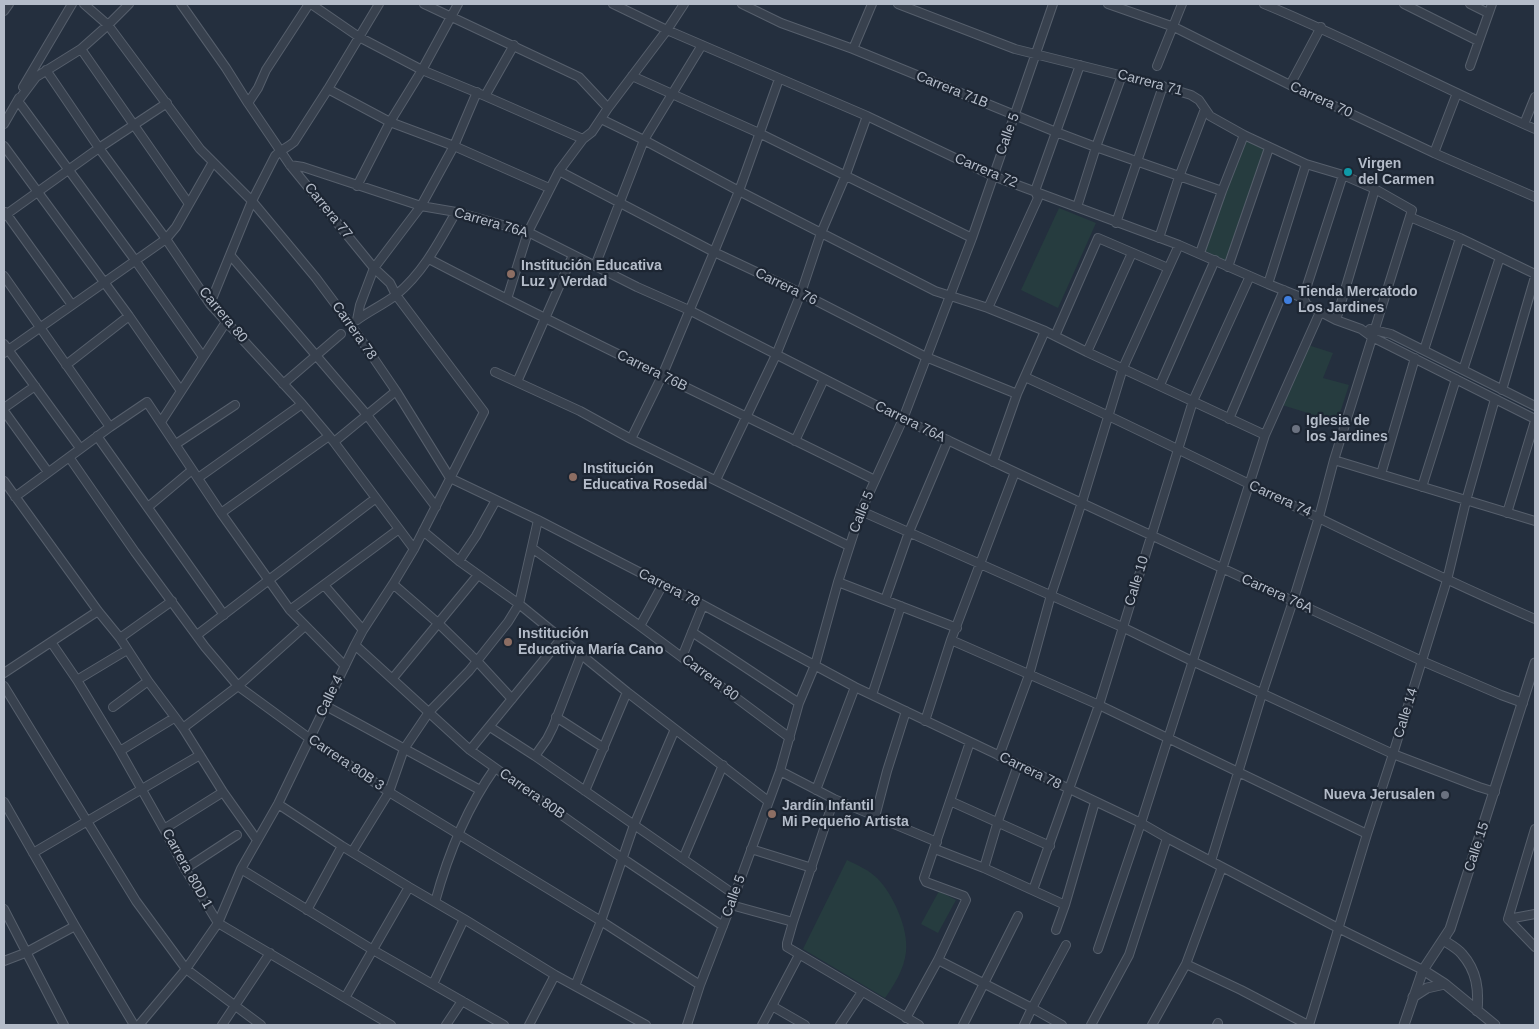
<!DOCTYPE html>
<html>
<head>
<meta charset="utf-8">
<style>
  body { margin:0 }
  #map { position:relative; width:1539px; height:1029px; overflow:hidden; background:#242f3e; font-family:Arial,sans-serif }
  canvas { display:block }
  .frame { position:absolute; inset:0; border:5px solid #b4bcc9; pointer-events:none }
</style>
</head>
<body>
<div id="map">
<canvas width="1539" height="1029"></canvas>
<div class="frame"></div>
</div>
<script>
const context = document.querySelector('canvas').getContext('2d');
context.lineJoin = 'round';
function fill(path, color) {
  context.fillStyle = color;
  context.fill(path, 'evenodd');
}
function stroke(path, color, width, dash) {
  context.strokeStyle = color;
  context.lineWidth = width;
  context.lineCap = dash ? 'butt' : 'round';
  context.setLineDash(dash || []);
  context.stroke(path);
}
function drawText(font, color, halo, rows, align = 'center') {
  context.font = font + ' Arial,sans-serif';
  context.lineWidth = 4.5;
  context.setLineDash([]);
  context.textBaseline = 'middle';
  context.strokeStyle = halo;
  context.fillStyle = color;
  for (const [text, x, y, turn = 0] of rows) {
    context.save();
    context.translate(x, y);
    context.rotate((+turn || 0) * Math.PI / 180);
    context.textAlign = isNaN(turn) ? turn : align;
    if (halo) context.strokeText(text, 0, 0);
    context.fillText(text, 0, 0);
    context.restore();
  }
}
fill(new Path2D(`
  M1245,137L1266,148L1226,261L1203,250Z
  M1059,208L1096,223L1058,308L1021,290Z
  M1308,345L1333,353L1323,378L1349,385L1337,422L1282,405Z
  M847,860C857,865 869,870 877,878C893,894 909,929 906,952C904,969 895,984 885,998L803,949Z
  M939,891L956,900L938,933L921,924Z`), '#263c3f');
const minor = new Path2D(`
  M84,4L108,25L200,149L252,201L316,278L351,325L396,391L450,478L538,520L703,605L855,687L1141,823L1167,838L1338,928L1423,970
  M311,4L359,37L422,70L485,96L583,139
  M424,4L579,77L608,108
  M613,4L667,30L867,116L993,176L1179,245L1268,284L1303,298L1307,305L1336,320L1361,329L1372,337L1535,419
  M742,4L781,23L853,49L1056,132L1093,146L1222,191
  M898,4L1015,49L1155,84L1191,95L1199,100L1210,116L1244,135L1306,164L1343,175L1375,189L1412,210L1334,460L1319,517L1293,601L1262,694L1211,861
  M1108,4L1174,27L1290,85L1434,153L1535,197
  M1264,4C1356,42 1444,89 1535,129
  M1404,4L1478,41
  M1470,4L1488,13
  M4,11L9,4
  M81,49L189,204
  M853,49L872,4
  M1157,66L1182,4
  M1470,66L1492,4
  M46,70L99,148L166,239L210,304L302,404L334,442L414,549
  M632,76L759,133L972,238
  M1290,85L1321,27
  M23,87L72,4
  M328,89L390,122L454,146L549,188
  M485,96L514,45
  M18,101L135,260L203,357
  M18,101L36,77L81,49L108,25L129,4
  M248,103L258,88L266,70L309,4
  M601,119L644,140L739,191L935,291L988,308L1045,331L1087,352L1265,435
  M4,124L19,98
  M1524,124L1535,97
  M4,146L129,316L181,391
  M1434,153L1457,93
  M290,165L303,167L421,206L456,212L528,232L637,287L689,310L903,419L1015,472L1422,661L1501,695L1523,703
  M559,171L714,252L801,293L926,357L1017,394
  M357,186L390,122L422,70L458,4
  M1077,207L1096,147L1122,75
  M5,212L72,305
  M4,216L99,148L167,103
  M1410,217L1460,238L1535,274
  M1116,223L1163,86
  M1159,238L1179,177L1205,109
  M1200,253L1222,191L1244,135
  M231,256L367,415L436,507
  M429,259C576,336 727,406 875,480
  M595,266L644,140L702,45
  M1228,267L1269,148
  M4,276L110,427
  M1268,284L1306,164
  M1303,298L1343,175
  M507,299L528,232L559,171L583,139L592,132L608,108L667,30L684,4
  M210,304L252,201L275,156C280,150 287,148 294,142L328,89L379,4
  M988,308L1038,198L1035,191L1080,65
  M357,320L360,305L374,268L421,206L454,146L477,92
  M357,320C369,311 383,305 396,295C423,273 439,242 456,212
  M1336,320L1375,189
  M1370,329L1391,334L1535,406
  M1055,336L1098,238L1168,268
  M4,344L80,448
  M1424,350L1460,238
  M1087,352L1132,253
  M4,353L166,239L176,227L213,162
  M66,365L129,316
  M1463,370L1500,257
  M495,372L580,411L631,439L849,546
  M1025,377C1197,455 1363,544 1535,619
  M517,382L573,255
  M283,384L341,334
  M1160,385L1215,260
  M1502,390L1535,277
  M4,408L35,386
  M4,411L48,472
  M1229,419L1284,290
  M161,422L226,322
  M97,436L224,615
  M631,439L662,376L714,252L739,191L779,79
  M795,441L824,379
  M334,442L396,391
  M176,444L235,405
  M69,457L135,552L205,647L238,686L309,738L389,792L601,921L700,985
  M1334,460L1535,521
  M993,462L1017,394L1045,331
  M1381,474L1415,358
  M198,478L302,404
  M716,480L776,355L801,293L821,233L845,177L867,116
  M4,481L98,611L120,638L148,681L183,728L223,792L257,840
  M1422,487L1456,379
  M15,497L110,427L147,402L221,513L290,610L345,666
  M148,507L192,470
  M861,511L1122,627L1192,661L1393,754L1479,787L1495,792
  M221,513L329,436
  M1507,513L1535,421
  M423,531L459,561L519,604L627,692L768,801
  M532,548L640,626L790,738
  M459,561L476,536L496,500
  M838,582L957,628
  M393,584L439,624L477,661L512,699
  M324,585L363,630
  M885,600L909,532L948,440
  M290,610L399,529
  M640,626L663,584
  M692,632L799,703
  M197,635L376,498
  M120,638L172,601
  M951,640L1099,705L1367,834
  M51,642L77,680L120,751L164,829L185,869L218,923L391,1025
  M355,645L470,750L622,858L723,926
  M682,657L703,605
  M4,673L98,611
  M393,678L478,575
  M77,680L127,650
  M4,686L136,901L186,969L261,1025
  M872,695L901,606
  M326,706L480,790
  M113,707L148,681
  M556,717L604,748
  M925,721L951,640L1015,472
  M490,727L535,756L735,895
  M183,728L238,686L305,626
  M470,750L561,639
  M120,751L174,718
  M535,756L547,739L553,727L581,655
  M999,756L1029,675L1051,595L1082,502L1123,368L1179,245
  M780,771L834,799L937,842
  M816,790L855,687
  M585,791L627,692
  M834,799L793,922L787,943V947L919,1025
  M950,801L1050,846
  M4,802L75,926L134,1025
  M278,804L342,846L409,887L464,919L555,975L646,1025
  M875,817L887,771L906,711
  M164,829L223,792
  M751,849L812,868
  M935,849L984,868L1065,905
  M352,852L389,792L404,749L429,712L469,671L508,622L519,604L538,520
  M33,853L200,755
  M683,859L723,765
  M984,868L998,821L1018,765
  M185,869L237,835
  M241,869L373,950L504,1025
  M1033,890L1099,705L1193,401L1250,276
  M435,902C448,854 466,809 495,768
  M731,905L793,922
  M4,909L64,1025
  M307,910L342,846
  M1508,919L1535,829
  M1508,919L1535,947
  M1508,919L1535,914
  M1056,930L1065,905L1095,802
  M1098,949L1141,823L1265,435L1320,312
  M938,960L1032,1008L1062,1025
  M4,961L25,953L75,926
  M1186,964L1241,990L1308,1025
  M433,984L464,919
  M575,986L601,921L634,825L675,729
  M345,998L409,887
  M772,1006L805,1025
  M906,1018L938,960L966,900L964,896L926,882L924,878L970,742
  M139,1025L186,969L218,923L241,869L278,804L355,645L363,630L393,584L414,549L484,412L396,295L390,283L374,268L290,165L248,103L226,68L181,4
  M222,1025L270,953
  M446,1025L462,1001
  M529,1025L555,975
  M687,1025L700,985L731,905L780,771L799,703L815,665L838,582L861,511L903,419L972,238L1053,4
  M762,1025L799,955
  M840,1025L862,992
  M963,1025L1018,916
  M1024,1025L1032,1008L1066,945
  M1091,1025L1129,955L1167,838
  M1152,1025L1186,964L1222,867
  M1217,1025L1218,1023
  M1309,1025L1367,834L1393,754L1447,580L1466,501L1495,399`);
const tertiary = new Path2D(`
  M1443,940C1449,944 1457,948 1462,954C1477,971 1479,990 1477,1011
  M1423,970L1445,984L1495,1025
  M1413,997L1427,988L1445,984
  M1404,1025L1423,970L1450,929L1535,663`);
stroke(minor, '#565f6c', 10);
stroke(tertiary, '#565f6c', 11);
stroke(minor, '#38414e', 8);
stroke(tertiary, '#38414e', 9);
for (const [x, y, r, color] of [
  [1348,172,5,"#0f9aa8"],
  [511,274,5,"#8d6e63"],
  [1288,300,5,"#3f7fe0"],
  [1296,429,5,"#6b7280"],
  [573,477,5,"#8d6e63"],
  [508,642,5,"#8d6e63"],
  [1445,795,5,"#6b7280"],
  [772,814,5,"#8d6e63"]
]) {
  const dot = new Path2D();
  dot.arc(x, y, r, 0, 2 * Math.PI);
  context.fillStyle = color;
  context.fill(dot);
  stroke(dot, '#1d2633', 2);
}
drawText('14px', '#b4bcc9', '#1d2633', [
  ["Carrera 71",1150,83,15],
  ["Carrera 71B",952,90,22],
  ["Carrera 70",1321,100,25],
  ["Calle 5",1008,134,-70],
  ["Carrera 72",986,171,23],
  ["Carrera 77",328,211,51],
  ["Carrera 76A",491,223,16],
  ["Carrera 76",786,287,26],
  ["Carrera 80",223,315,50],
  ["Carrera 78",354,331,55],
  ["Carrera 76B",652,371,26],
  ["Carrera 76A",910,422,26],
  ["Carrera 74",1280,499,25],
  ["Calle 5",862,512,-68],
  ["Calle 10",1137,581,-73],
  ["Carrera 78",669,588,27],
  ["Carrera 76A",1277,594,24],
  ["Carrera 80",710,678,37],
  ["Calle 4",330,696,-64],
  ["Calle 14",1406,713,-73],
  ["Carrera 80B 3",346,763,34],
  ["Carrera 78",1030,771,26],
  ["Carrera 80B",532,794,35],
  ["Calle 15",1477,847,-72],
  ["Carrera 80D 1",187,869,61],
  ["Calle 5",734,896,-70]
]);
drawText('bold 14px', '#b4bcc9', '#1d2633', [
  ["Virgen",1358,164],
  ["del Carmen",1358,180],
  ["Institución Educativa",521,266],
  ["Luz y Verdad",521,282],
  ["Tienda Mercatodo",1298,292],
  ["Los Jardines",1298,308],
  ["Iglesia de",1306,421],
  ["los Jardines",1306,437],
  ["Institución",583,469],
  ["Educativa Rosedal",583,485],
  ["Institución",518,634],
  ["Educativa María Cano",518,650],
  ["Nueva Jerusalen",1435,795,"right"],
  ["Jardín Infantil",782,806],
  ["Mi Pequeño Artista",782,822]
], 'left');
</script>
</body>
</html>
